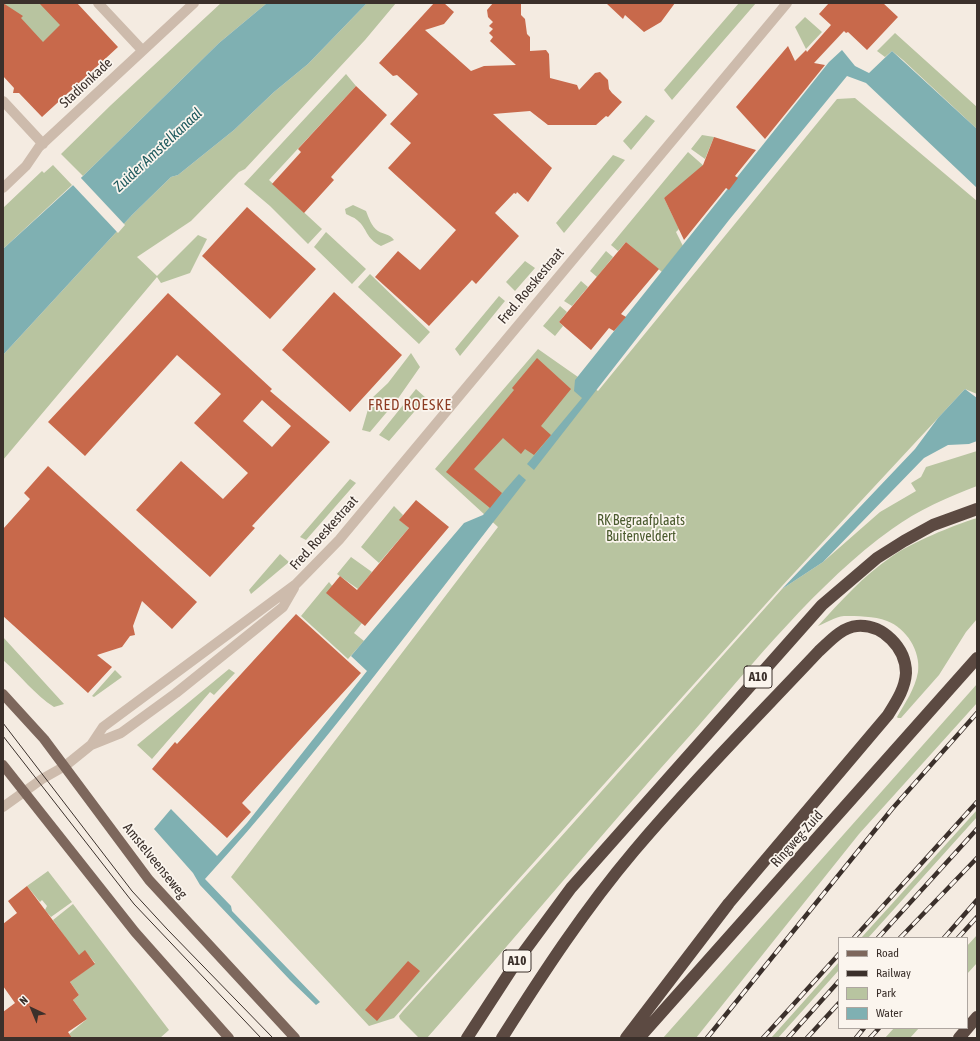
<!DOCTYPE html>
<html>
<head>
<meta charset="utf-8">
<style>
  body { margin:0 }
  #map { position:relative; width:980px; height:1041px; overflow:hidden; background:#f4ebe1; font-family:"Asap Condensed",sans-serif }
  canvas { display:block }
  .frame { position:absolute; inset:0; border:4px solid #3b302b; pointer-events:none }
  .legend { position:absolute; left:838px; top:937px; width:130px; height:92px; box-sizing:border-box; background:#fbf5ee; border:1px solid #aea6a0; margin:0; padding:5px 7px; list-style:none; font-size:12px; color:#3b302b }
  .legend li { display:flex; align-items:center; gap:8px; height:20px }
  .legend b { width:20px; border:1px solid #aea6a0 }
  .north { position:absolute; left:12px; top:989px; width:40px; height:40px; -webkit-text-stroke:3px #fbf5ee; paint-order:stroke; rotate:316deg; font-size:11px; font-weight:700; line-height:16px; text-align:center; color:#3b302b }
  .north::after { content:''; display:block; margin:auto; width:14px; height:18px; background:#3b302b; clip-path:polygon(50% 0,100% 100%,50% 72%,0 100%) }
</style>
</head>
<body>
<div id="map">
<canvas width="980" height="1041"></canvas>
<div class="frame"></div>
<ul class="legend">
<li><b style="height:5px;background:#7d675c"></b>Road</li>
<li><b style="height:5px;background:#3b302b"></b>Railway</li>
<li><b style="height:11px;background:#b8c4a0"></b>Park</li>
<li><b style="height:11px;background:#7fb0b2"></b>Water</li>
</ul>
<div class="north">N</div>
</div>
<script>
const context = document.querySelector('canvas').getContext('2d');
context.lineJoin = 'round';
function fill(path, color) {
  context.fillStyle = color;
  context.fill(path, 'evenodd');
}
function stroke(path, color, width, dash) {
  context.strokeStyle = color;
  context.lineWidth = width;
  context.lineCap = dash ? 'butt' : 'round';
  context.setLineDash(dash || []);
  context.stroke(path);
}
function drawText(font, color, halo, rows, align = 'center') {
  context.font = font + ' "Asap Condensed",sans-serif';
  context.lineWidth = 3.5;
  context.setLineDash([]);
  context.textBaseline = 'middle';
  context.strokeStyle = halo;
  context.fillStyle = color;
  for (const [text, x, y, turn = 0] of rows) {
    context.save();
    context.translate(x, y);
    context.rotate((+turn || 0) * Math.PI / 180);
    context.textAlign = isNaN(turn) ? turn : align;
    if (halo) context.strokeText(text, 0, 0);
    context.fillText(text, 0, 0);
    context.restore();
  }
}
fill(new Path2D(`
  M3,3H39L49,9L82,52L48,83Z
  M221,3H267L219,43L83,176L61,154L111,105Z
  M367,3H396L365,40L245,169L239,172L191,221L137,257L157,276L198,235L207,239L190,273L161,283L157,277L3,460V355L132,215L171,177L178,175L234,130L274,92L308,64Z
  M739,3H756L672,100L664,90Z
  M805,17L822,32L806,49L795,27Z
  M895,33L977,107V129L903,60L892,51L885,57L877,51Z
  M346,74L356,86L269,180L322,229L308,244L270,206L244,184Z
  M855,98L977,201V394L965,389L782,586L394,1018L369,1026L231,877L498,527L435,469L538,349L598,391L837,99Z
  M646,115L655,121L631,150L623,141Z
  M702,135L714,137L705,159L691,149Z
  M688,152L713,174L664,198L679,229L676,232L683,246L662,272L626,242L618,251L611,245Z
  M613,155L625,160L564,233L556,223Z
  M53,165L72,185L3,249V208L42,171L44,173Z
  M353,205L366,211C369,218 371,226 378,231C384,235 389,233 394,240L381,246C365,238 368,229 357,220C354,217 349,216 346,214L345,209Z
  M326,232L366,269L352,284L314,247Z
  M606,251L613,257L597,277L590,271Z
  M525,261L535,268L515,291L506,282Z
  M370,274L430,332L419,344L358,287Z
  M581,281L588,287L572,306L564,301Z
  M499,296L505,301L460,356L455,349Z
  M560,306L567,312L559,322L563,326L555,336L543,326Z
  M411,353L420,367L397,400L370,432L362,430L371,399L388,383Z
  M416,389L426,398L389,441L379,435Z
  M977,451V486C948,497 918,510 892,529C819,581 753,664 694,731C603,832 517,936 427,1038H419L400,1019L399,1016L403,1011L559,839L782,589L823,562L880,512L916,491L911,483L921,477L926,467Z
  M350,479L356,483L306,540L300,537Z
  M394,506L403,515L400,520L409,528L379,563L361,547Z
  M977,518V619L966,632L939,675L901,718H898L897,717C905,703 915,689 918,672C921,651 906,628 887,621C874,616 857,616 844,616C835,617 826,623 818,626C840,602 863,576 891,557C912,542 952,526 977,518Z
  M280,554L289,562L251,594L249,590Z
  M351,557L372,572L358,589L337,574Z
  M329,582L362,623L354,633L364,641L348,659L301,616Z
  M3,637L64,704L54,707C35,695 20,675 3,660Z
  M229,669L235,673L214,695L210,692L152,759L137,745Z
  M115,670L122,677L94,697L92,696Z
  M977,684V703L859,834L696,1038H663Z
  M977,810V817L868,938H861Z
  M48,871L72,902L51,917L45,910L47,906L42,900L40,902L27,886Z
  M73,904L169,1030L160,1038H72L69,1034L87,1019L73,1000L79,995L70,982L95,963L85,951L54,974L65,937L53,920Z
  M977,935V963L967,974V946Z
  M839,962V970L778,1038H771Z
  M894,1028H919L910,1038H885Z`), '#b8c4a0');
fill(new Path2D(`
  M267,3H367L308,64L274,92L234,130L178,175L171,177L132,215L3,355V249L83,176L219,43Z
  M842,50L855,66L869,73L892,51L977,129V188L866,83L847,76L729,220L534,470L527,464L582,398L574,391L575,380L829,62Z
  M965,389L977,398V441L969,444L948,445L924,458L823,562L782,589L915,449L938,418Z
  M519,474L526,480C421,614 320,753 205,879L231,906L232,911L320,1002L316,1005L290,980L200,885L193,873L154,829L171,809L217,856L247,823L367,671L351,656L464,523L483,515Z`), '#7fb0b2');
fill(new Path2D(`
  M80,177L125,225L118,233L71,183Z`), '#f4ebe1');
fill(new Path2D(`
  M3,3L23,16L21,18L43,42L60,25L39,3H77L118,47L42,117L19,93H13L14,88L3,76Z
  M434,3H444L454,12L444,24L425,30L471,71L484,66L516,65L490,41L493,37L489,33L493,29L489,26L493,22L488,17L487,10L493,3H521V15L525,19L527,34L530,37V51L546,50L549,54L550,78L577,85L579,90L595,73L600,72L608,80L609,89L612,93L622,102L608,117L606,116L596,125H548L530,111L493,114L552,168L528,202L517,192L516,194L514,193L495,213L519,236L476,284L472,280L429,326L375,277L398,251L420,270L456,230L388,168L411,143L390,124L418,94L397,75L393,76L379,63Z
  M606,3H675L661,22L644,32L625,15L623,19Z
  M829,3H883L898,17L867,50L848,32L846,33L844,31L814,63L825,65L765,139L736,107L788,46L795,61L806,50L807,52L831,25L819,14Z
  M356,86L387,115L331,177L334,180L304,213L272,184L301,152L298,149Z
  M714,137L756,150L735,176L738,178L729,190L726,188L684,240L664,198L703,165Z
  M247,207L316,269L270,319L202,256Z
  M626,242L659,269L621,314L626,317L614,331L609,328L591,350L559,322Z
  M334,292L402,355L350,412L282,350Z
  M168,293L272,389L270,391L330,442L252,526L255,528L210,577L136,510L181,461L223,499L248,473L194,423L221,394L177,355L85,456L48,422ZM262,400L291,426L272,447L243,421Z
  M537,358L571,389L541,426L551,435L534,455L525,449L521,454L503,438L474,469L502,493L490,508L446,472L514,390L512,388Z
  M48,466L197,602L172,629L142,601L133,626L135,635L130,636L122,647L97,655L112,667L88,693L3,616V529L30,499L24,493Z
  M416,500L449,527L365,626L326,593L340,576L357,590L409,528L399,520Z
  M296,614L361,673L242,803L251,812L227,838L152,769L175,742L177,744Z
  M27,886L79,955L85,950L95,964L70,982L79,995L73,1000L87,1019L68,1032L72,1038H3V1012L15,1003L3,986V924L17,913L8,901Z
  M408,961L420,971L377,1021L365,1010Z`), '#c8694b');
stroke(new Path2D(`
  M98,3L142,50
  M3,101L43,144
  M3,188L26,166L39,147L194,3
  M91,745L103,727L296,584L339,540L787,3
  M3,807L42,779L65,766L91,745L121,733L176,693L283,607L294,588`), '#cdbbac', 10);
stroke(new Path2D(`
  M3,694L44,739L149,880L295,1038
  M3,765L135,932L229,1038`), '#7d675c', 10);
stroke(new Path2D(`
  M467,1038L515,964L571,888L822,605L877,558L904,541L933,525L977,509
  M502,1038C543,973 585,909 634,851C693,781 757,717 819,651C829,642 842,627 857,626C883,624 906,648 906,673C905,689 896,702 888,715L729,903L626,1038
  M639,1038L977,658
  M959,1038L977,1017`), '#5c4a42', 12);
stroke(new Path2D(`
  M3,723L132,891L167,929L273,1038
  M3,736L134,904L261,1038`), '#3b302b', 1);
const rail = new Path2D(`
  M854,938L977,802
  M878,938L977,829
  M900,938L977,858
  M944,938L977,900
  M958,938L977,917
  M707,1038L892,809L977,713
  M763,1038L839,954
  M788,1038L839,981
  M807,1038L839,1003
  M856,1038L864,1028
  M870,1038L879,1028`);
stroke(rail, '#3b302b', 4.5);
stroke(rail, '#fbf5ee', 3, [9]);
for (const [x, y, w] of [
  [758,677,28],
  [517,961,28]
]) {
  const box = new Path2D();
  box.roundRect(x - w / 2, y - 11, w, 22, 3);
  context.fillStyle = '#fbf5ee';
  context.fill(box);
  stroke(box, '#3b302b', 1);
}
drawText('bold 13px', '#3b302b', null, [
  ["A10",758,677],
  ["A10",517,961]
]);
drawText('14px', '#3b302b', '#fbf5ee', [
  ["Stadionkade",86,83,-43],
  ["Fred. Roeskestraat",531,286,-50],
  ["Fred. Roeskestraat",324,533,-48],
  ["Ringweg-Zuid",797,839,-48],
  ["Amstelveenseweg",155,861,51]
]);
drawText('14px', '#4a5a2e', '#fbf5ee', [
  ["RK Begraafplaats",641,521],
  ["Buitenveldert",641,537]
]);
drawText('italic 15px', '#1f5a5e', '#fbf5ee', [
  ["Zuider Amstelkanaal",158,150,-43]
]);
context.letterSpacing = '1px';
drawText('15px', '#8c3b22', '#fbf5ee', [
  ["FRED ROESKE",410,405]
]);
context.letterSpacing = '0px';
</script>
</body>
</html>
